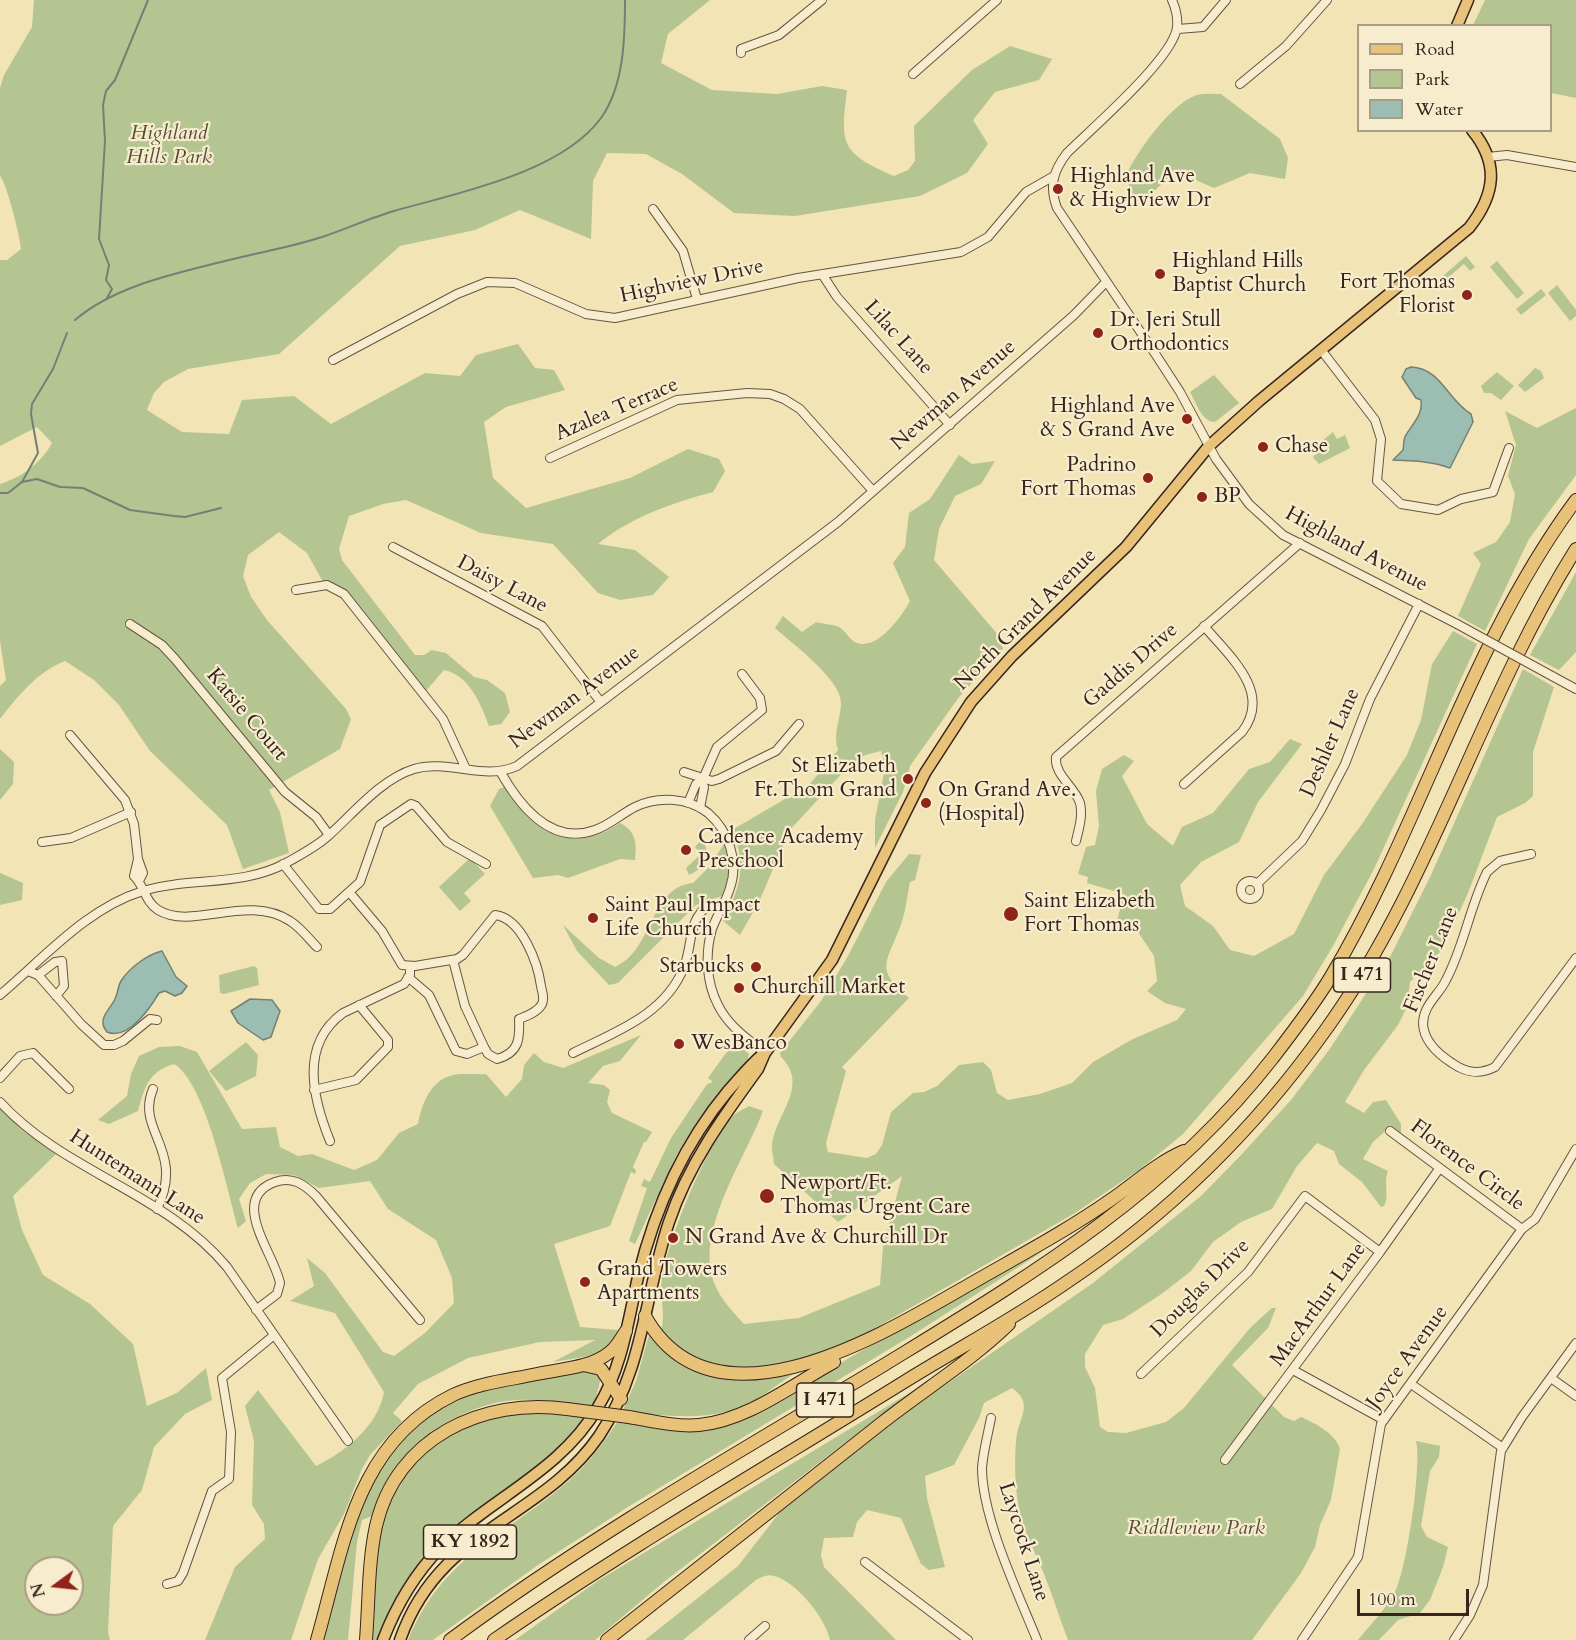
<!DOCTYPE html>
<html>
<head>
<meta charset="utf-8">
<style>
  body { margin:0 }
  #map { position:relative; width:1576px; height:1640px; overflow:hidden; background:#f2e4b4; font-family:Cardo,serif }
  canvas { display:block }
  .legend { position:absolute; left:1357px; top:24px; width:195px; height:108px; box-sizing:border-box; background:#f7edce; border:2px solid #aa9d87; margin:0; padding:8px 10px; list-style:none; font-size:18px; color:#36241d }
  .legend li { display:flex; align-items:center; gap:12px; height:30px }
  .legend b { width:30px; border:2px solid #aa9d87 }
  .north { position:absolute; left:24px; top:1556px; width:60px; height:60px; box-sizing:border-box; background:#f7edce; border:2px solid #aa9d87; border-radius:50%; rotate:255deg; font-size:16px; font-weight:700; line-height:24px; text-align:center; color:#36241d }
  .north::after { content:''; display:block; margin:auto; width:21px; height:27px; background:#8f2418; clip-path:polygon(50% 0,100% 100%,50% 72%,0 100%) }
  .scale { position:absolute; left:1357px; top:1589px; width:112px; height:27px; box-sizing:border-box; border:3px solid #36241d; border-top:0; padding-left:8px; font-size:18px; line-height:21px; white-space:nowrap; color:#36241d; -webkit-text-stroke:4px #f7edce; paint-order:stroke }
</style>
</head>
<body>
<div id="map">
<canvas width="1576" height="1640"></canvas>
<ul class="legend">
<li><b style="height:8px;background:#e9c27a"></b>Road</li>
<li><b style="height:16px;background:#b4c592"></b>Park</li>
<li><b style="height:16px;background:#9cbeb2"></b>Water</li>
</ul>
<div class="north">N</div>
<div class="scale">100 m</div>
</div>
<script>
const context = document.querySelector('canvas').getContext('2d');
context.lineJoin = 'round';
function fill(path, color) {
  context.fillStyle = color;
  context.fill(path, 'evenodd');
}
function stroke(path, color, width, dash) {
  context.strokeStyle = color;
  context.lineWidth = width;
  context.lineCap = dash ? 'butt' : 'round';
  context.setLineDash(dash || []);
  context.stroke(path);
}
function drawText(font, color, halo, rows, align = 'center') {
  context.font = font + ' Cardo,serif';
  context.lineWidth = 4.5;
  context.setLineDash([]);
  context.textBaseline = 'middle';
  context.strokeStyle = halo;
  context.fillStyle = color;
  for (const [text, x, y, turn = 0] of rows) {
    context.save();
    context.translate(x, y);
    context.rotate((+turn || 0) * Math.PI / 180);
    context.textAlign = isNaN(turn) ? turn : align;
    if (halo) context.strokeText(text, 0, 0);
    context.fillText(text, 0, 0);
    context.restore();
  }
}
fill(new Path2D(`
  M34,0H710L668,34L661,63L712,90L777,94L822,86L847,90C840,145 841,153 894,176L908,170L915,161L914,126L972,70L1010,46L1052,59L1039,80L995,92L973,120L988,144L967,173L920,196L795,216L734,213L682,174L646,154L607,153L593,181L591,239L520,210L475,230L400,246L279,354L188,369L164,382L154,393L147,410L182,432L229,434L242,400L294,396L331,424L425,373L460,376L476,355L518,344L535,368L554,370L565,390L506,407L484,422L493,478L526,508L630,478L688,449L719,459L725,471L713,492C672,503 631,517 598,544L635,550L669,577L653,595L620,600L598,593L553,544L481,533L406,500L383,504L349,516L339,549L342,560L415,655H424L432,650L446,653L474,677L487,680L505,693L510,712L501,724L489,726C481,704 469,675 444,670L425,692L341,588L333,583L323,582L307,553L279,532L248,555L243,576L251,597L267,620L346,709L351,719L340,749L269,790L280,812L289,853L243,869L227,825L150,751L119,705L94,680L65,661C37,672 18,696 0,719V686L6,680L0,641V484C21,478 42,462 52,443L37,427L0,446V260H7L21,249C21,239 6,181 0,176V88L4,75L32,27Z
  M1485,0H1576V98L1551,93L1550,26L1473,25Z
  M1221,94L1280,139L1288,158L1285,179L1250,173L1214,188L1175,171L1146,199L1131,194L1126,175C1137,152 1171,103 1197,95C1204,93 1214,94 1221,94Z
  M1466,256L1475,267L1470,271L1464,264L1432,291L1429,288Z
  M1497,261L1524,293L1517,299L1490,267Z
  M1557,285L1576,310V316L1570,321L1548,293Z
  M1541,289L1546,295L1521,315L1516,309Z
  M1535,368L1541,371L1544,378L1525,392L1518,385Z
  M1497,372L1514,386L1501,400L1491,393H1484L1481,386Z
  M1214,375L1239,403L1215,422C1202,422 1196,403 1190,392Z
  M1576,408V475L1529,539L1485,631L1458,616L1481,564L1473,553L1496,542L1510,522L1515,494L1508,476L1516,445L1505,411L1537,428Z
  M1333,432L1337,439L1345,435L1350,448L1319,464L1313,457L1322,447V441Z
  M959,455L972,464L995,461L981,484L955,496L939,529L934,560L999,636L1003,649L959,697L910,766L903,792L875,848V820L885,768L881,751L865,755L845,770L789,831L759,902L740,935L722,920C741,890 747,863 732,830L809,785L838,750C833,733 840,721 841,704C843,681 793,644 775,628L783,616L802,632L816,622C823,624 832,624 839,627C846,631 850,641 857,643C878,650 902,616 910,601L893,563L905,547L909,513L930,499Z
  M1576,572V652L1559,670L1530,655Z
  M1453,631L1477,644L1374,869L1333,946L1303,996L1183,1134L1139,1170L1075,1213L858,1338L794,1362L747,1369L705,1362L688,1354L660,1333C667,1318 659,1296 662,1279C668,1239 706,1146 733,1116C737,1112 744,1109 749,1106L763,1111C744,1162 689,1238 718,1291C724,1303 735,1314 744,1324L799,1318L880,1285L883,1247L902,1176L838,1222L774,1164C774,1158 771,1151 772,1145C776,1113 810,1086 781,1057L780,1053L821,1001L848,956L886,882L909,854L921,855L915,880L910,882C907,896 906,911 901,924C889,960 872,968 909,998L842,1067L846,1071L826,1143L828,1152L867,1158L876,1154L882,1145L891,1112L913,1093L924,1092L937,1086L959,1065L983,1062L991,1070L997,1093L1008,1100L1040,1094L1072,1083L1093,1062L1133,1039L1177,1020L1186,1009L1165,1003L1147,991L1157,981L1154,956L1136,929L1116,925L1124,894L1087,883L1088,877L1078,874L1086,847L1095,845L1099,826L1096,791L1102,769L1124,755L1134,761L1122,776L1147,824L1173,846L1182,827L1213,813L1249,769L1270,762L1290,739L1302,744L1258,802L1239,842L1201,862L1180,885L1185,906L1213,926L1230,950L1254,956L1294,934L1324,875L1362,824L1407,755L1421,720L1432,664Z
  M1523,669L1554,687L1533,752V796L1525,803L1497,817L1468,893L1442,950L1410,982L1407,1007L1398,1025L1364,1070L1345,1102L1364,1113L1373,1102L1386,1100L1401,1124V1135L1390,1127L1373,1142L1363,1159L1388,1171C1383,1183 1390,1196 1384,1206L1381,1207L1362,1182L1339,1164L1334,1151L1317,1143L1297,1166L1272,1209L1241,1222L1213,1242L1191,1271L1163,1293L1123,1319L1103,1325L1085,1354V1367L1095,1388L1100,1427L1108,1432L1126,1433L1166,1422L1184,1408L1250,1328L1272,1308H1276L1268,1328L1232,1365L1284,1417L1294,1421L1301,1417C1315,1423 1336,1434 1340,1449L1331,1500L1320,1525L1315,1547L1301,1573L1252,1640H1068C1060,1620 1054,1599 1046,1579C1040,1563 1032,1548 1026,1532C1015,1505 1014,1470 1016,1441C1018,1417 1035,1404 1012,1388L984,1403L979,1418L954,1465L925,1476L927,1498L945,1567L929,1570L921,1564L901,1518L867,1510L857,1522L853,1537L824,1538L821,1555L824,1567L896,1640H830C826,1619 796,1581 774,1576C767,1574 762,1577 756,1580L683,1640H645L738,1566L780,1512L912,1408L1093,1283L1201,1196L1242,1154L1291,1100L1329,1050L1390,957L1431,875Z
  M0,749L14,762L13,784L0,800Z
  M504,787C532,830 571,857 620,823C636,831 637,843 635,860L620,859L568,878L558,875L533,878L490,806L499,789Z
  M701,840C714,854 704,869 689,875L686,868L701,854L695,847Z
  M724,844C730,861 731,880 722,896L696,905L618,983L609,985L577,951L563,925L599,958L615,967C654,950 649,887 693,883L709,867Z
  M470,858L485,874L464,893L471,901L460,911L439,887Z
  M0,873L23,883L22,900L0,905Z
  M254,966L257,968L259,985L224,994L220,993L219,975Z
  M641,1035L620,1061L603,1066L588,1083L604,1085L610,1090L607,1102L612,1113L652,1132L646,1142H644L633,1167L636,1170L635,1174L631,1172L610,1226L554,1244L580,1327L618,1330C609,1359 577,1357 553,1362L595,1340L540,1342L468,1358L418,1384L393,1413L402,1421L370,1455L362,1469L344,1514L318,1559L291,1640H205L235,1567L265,1539L264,1524L252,1505L254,1441L245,1406L258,1390L316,1466C345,1452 378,1426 384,1392L335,1313L290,1301L314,1286L307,1258L325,1273L383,1352L394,1356L425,1333L454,1303L452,1278L436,1240L388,1209L370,1181L319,1188L294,1175L266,1174L250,1183L239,1199L246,1221L238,1228C227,1190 206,1083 174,1064C148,1072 145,1087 138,1111L109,1124L98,1120L127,1096L131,1074L139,1056L159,1047L180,1046L197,1052L242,1129L276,1127L280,1147L298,1156L312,1154L354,1170L377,1160L399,1133L418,1124C421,1107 429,1084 447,1077C457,1072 475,1075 486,1074L506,1097L522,1079L524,1065L534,1053L544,1062L563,1068Z
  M246,1042L258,1055L256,1076L226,1091L209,1071Z
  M737,1044L749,1054L748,1059L696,1123L677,1154L635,1244L629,1241L647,1188L641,1186L644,1179L650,1182L671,1138L707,1084L713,1082L708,1078L726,1053Z
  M0,1109L23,1131L56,1154L13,1196L22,1230L43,1275L90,1304L133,1344L147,1406L177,1393L206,1368L212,1400L185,1414L154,1447L142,1490L113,1526L108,1632L110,1640H0ZM36,1568H72V1604H36Z
  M1042,1252L911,1336L631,1505L538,1565L433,1640H408C445,1551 510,1535 575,1475C592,1459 605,1440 618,1421C674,1434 700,1437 753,1413L1008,1267Z
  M649,1335C687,1383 736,1382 792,1375C776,1385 759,1400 741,1407C703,1422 662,1415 622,1412L636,1381Z
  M588,1370L597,1373L601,1377L594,1407C569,1404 545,1399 520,1400C485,1400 440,1421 416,1446C396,1466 383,1491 372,1516L362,1520L357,1542L348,1640H322L358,1508L394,1445L440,1407L472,1392Z
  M911,1392L665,1581L595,1640H515L599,1580Z
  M529,1410L588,1416C557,1462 505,1489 462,1522C422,1552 395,1594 378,1640H369C374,1572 371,1514 419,1460C433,1444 454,1428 475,1421C492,1415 511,1414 529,1410Z
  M1416,1441L1440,1446L1439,1457L1430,1471L1421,1526L1427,1537L1448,1547L1443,1567L1430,1600L1420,1613L1398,1620L1379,1640H1358C1370,1625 1386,1609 1395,1592C1407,1569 1422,1464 1416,1441Z`), '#b4c592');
const water = new Path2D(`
  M1411,367C1441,368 1448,401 1471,414L1473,422L1450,468C1432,461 1413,461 1393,460L1403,450C1404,445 1403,439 1406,435C1413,423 1423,415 1421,400L1416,398L1402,377L1406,369Z
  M162,951L176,977L187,986L182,993L175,996L165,991L159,993C150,1008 128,1041 107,1032C96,1019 110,1010 115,999C118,993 118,986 121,981C130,967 147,955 162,951Z
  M250,999L272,1000L280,1011L271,1037L263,1040L238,1023L231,1011Z`);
fill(water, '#9cbeb2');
stroke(water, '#738076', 1.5);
stroke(new Path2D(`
  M107,298L112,289L106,280L109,265L99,239L105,141L103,105L106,91L115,80L148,0
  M75,320C116,285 178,273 229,260C260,252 292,247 322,237C346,229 370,218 394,211C457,193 561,173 601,118C624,86 625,38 625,0
  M22,482L37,479L60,487L83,488L130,510L174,516L185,517L221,508
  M0,493H8L22,482L38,453L31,414L32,404L53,369L67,333`), '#738076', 2);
const minor = new Path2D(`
  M1172,0C1176,9 1178,18 1177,27C1174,58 1091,129 1067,153C1053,171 1049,186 1057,208L1156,355L1180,392L1216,459L1249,504L1283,535L1457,624
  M1178,29L1203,27L1226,0
  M741,53V49L779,35L822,0
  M913,74L997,0
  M1240,84L1286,46L1327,0
  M1488,157L1507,155L1576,167
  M653,209L683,251L697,299
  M822,274L837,297L950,425
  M1322,351L1375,420L1381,439L1377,481L1401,504L1438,510L1461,499L1493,492L1509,448
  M333,360L457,294L487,282L515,283L586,314L615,318L798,278L961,252L988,237L1026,192L1054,176
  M550,458L677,400L747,393L770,394L784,399L800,409L873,491
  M393,547L542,626L600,701
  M296,590L327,585L344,594L443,719L466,769
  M130,624L162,645L175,659L285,792L316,817L329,835
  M1552,676L1576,689
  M70,735L125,800L134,824L138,859L143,873L139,881
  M500,771C519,805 551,846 595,830C610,825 621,814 635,807C657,796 688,797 708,813C729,831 739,862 730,888C726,902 717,915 712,929C705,953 706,982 718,1005C729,1027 747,1038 765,1053
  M684,772L712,781L719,779L776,751L799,724
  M1184,784L1242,732C1273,692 1229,656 1204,626
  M688,803L696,784L702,781
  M700,808L704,787L702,781L717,747L762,710L760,698L742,674
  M1076,841C1079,828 1083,816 1080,803C1075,787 1054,775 1056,757L1300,543
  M42,842L71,838L131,812
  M1531,854L1500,861L1487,872C1470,906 1464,946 1446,980C1439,995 1423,1005 1423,1024C1424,1042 1438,1054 1452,1063C1466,1073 1479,1075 1495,1067L1576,958
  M138,859L134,876C144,885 145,902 158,910C193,931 247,893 290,921C300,927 309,939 317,947
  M283,864L319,909H330L360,882L380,825L411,804L416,806L447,842L486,864
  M1241 890a9 9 0 1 1 18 0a9 9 0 1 1-18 0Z
  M1257,884L1302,841L1321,810L1345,764L1370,699L1419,604
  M350,893L382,931L402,965L415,966L457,959L463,955L495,915C522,918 538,964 541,986C542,992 545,998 542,1004C538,1012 527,1016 519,1019C520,1039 519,1053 497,1059L488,1054L484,1047
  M28,971L38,975L81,1024L104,1045H114L123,1041L150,1019L157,1020
  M38,975L55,962L62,961L64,986L56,996
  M408,977L429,995L456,1051L467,1054L484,1047L465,1006L453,960
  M0,995C44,958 87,908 143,891C189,877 242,887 286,863C300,855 316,847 328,836C353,814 381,779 414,769C448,759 484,781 517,766L838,522L1074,315L1106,282
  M573,1053C615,1032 665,1015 684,967C693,945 687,920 709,905H723
  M0,1078L20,1056L33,1053L69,1089
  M153,1089C135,1131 186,1150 157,1209
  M314,1090L356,1080L388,1047V1040L359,1005
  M0,1102C64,1172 166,1193 227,1267L348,1441
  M1390,1131L1522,1229
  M330,1141C313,1099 299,1045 343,1013L404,984L410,975V966
  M256,1310L277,1294L280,1283C274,1253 228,1199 275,1182C292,1176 304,1184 316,1196L420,1320
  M1293,1370L1384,1420
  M1141,1374L1248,1272L1305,1196L1380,1252
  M1551,1378L1576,1396
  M1411,1384L1503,1448
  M991,1418C988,1434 983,1452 982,1468C982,1518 1018,1593 1037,1640
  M1225,1460L1380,1252L1439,1169
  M865,1562L968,1640
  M167,1584L178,1581L183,1573L212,1491L229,1479L231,1432L222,1378L273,1336
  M749,1640L765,1626
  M1302,1640L1358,1557L1381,1424L1522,1229L1535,1219L1576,1149
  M1454,1640L1470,1615L1483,1585L1501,1451L1522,1417L1576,1343`);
const major = new Path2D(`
  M1457,26L1468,0
  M383,1640C396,1606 414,1575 440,1548C491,1498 561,1471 598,1407C622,1368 628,1321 638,1277C655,1208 682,1146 728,1091C739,1079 749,1066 762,1055
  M400,1640C439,1528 541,1520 599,1436C644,1369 644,1296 669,1222C688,1165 723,1117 758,1069L765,1053L832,960L925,773L971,702L1012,656L1126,547L1209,446L1259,401L1469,228C1495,195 1500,164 1472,130`);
const highway = new Path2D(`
  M645,1316C714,1441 888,1331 972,1283C1019,1256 1068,1230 1112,1199C1136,1182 1157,1163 1184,1151
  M583,1365L601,1369L621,1399
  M629,1417C652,1421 676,1427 699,1425C748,1420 792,1385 834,1362
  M317,1640C344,1546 355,1443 453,1395C479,1383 509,1380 537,1374C560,1369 591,1368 610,1352C617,1347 621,1338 626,1331
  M366,1640C369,1602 368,1563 376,1526C396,1438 483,1397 567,1409
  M450,1640C588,1538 737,1453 884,1365C1029,1276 1165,1196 1272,1059C1292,1033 1313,1006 1330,978C1422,824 1469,644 1576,500
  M494,1640C627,1548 767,1467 904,1382C959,1348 1015,1318 1067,1282C1169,1214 1256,1128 1327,1028C1433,880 1480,701 1576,549
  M607,1640C699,1567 791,1494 883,1422C925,1389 971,1361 1009,1324`);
stroke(minor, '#655443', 10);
stroke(major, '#36241d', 13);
stroke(highway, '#36241d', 14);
stroke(minor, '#f7edce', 8);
stroke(major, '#e9c27a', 10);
stroke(highway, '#e9c27a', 12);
const minorBridge = new Path2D(`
  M1457,624L1552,676`);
const highwayBridge = new Path2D(`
  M567,1409L629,1417`);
stroke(minorBridge, '#655443', 10, []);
stroke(highwayBridge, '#36241d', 14, []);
stroke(minorBridge, '#f7edce', 8);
stroke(highwayBridge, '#e9c27a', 12);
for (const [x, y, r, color] of [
  [1058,189,6,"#8f2418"],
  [1160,274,6,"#8f2418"],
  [1467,295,6,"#8f2418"],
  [1098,333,6,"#8f2418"],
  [1187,419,6,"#8f2418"],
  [1263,447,6,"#8f2418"],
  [1148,478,6,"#8f2418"],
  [1202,497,6,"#8f2418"],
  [908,779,6,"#8f2418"],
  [926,803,6,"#8f2418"],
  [686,850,6,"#8f2418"],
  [1011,914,8,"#8f2418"],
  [593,918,6,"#8f2418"],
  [756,967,6,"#8f2418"],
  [739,988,6,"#8f2418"],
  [679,1044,6,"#8f2418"],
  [767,1196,8,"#8f2418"],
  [673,1238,6,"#8f2418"],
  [585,1282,6,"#8f2418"]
]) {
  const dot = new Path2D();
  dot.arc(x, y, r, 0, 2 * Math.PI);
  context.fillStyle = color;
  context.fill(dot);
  stroke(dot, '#f7edce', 2);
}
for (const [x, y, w] of [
  [1362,975,57],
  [825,1400,57],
  [470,1542,93]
]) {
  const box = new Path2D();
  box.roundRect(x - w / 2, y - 17, w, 34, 4.5);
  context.fillStyle = '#f7edce';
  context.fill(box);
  stroke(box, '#36241d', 1.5);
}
drawText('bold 20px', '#36241d', null, [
  ["I 471",1362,975],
  ["I 471",825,1400],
  ["KY 1892",470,1542]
]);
drawText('italic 21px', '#564c3a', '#f7edce', [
  ["Highland",169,134],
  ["Hills Park",169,158],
  ["Riddleview Park",1196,1529]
]);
drawText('21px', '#36241d', '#f7edce', [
  ["Highland Ave",1070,177],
  ["& Highview Dr",1070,201],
  ["Highland Hills",1172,262],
  ["Baptist Church",1172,286],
  ["Fort Thomas",1455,283,"right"],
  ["Florist",1455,307,"right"],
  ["Dr. Jeri Stull",1110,321],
  ["Orthodontics",1110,345],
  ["Highland Ave",1175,407,"right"],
  ["& S Grand Ave",1175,431,"right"],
  ["Chase",1275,447],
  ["Padrino",1136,466,"right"],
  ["Fort Thomas",1136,490,"right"],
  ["BP",1214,497],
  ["St Elizabeth",896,767,"right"],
  ["Ft.Thom Grand",896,791,"right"],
  ["On Grand Ave.",938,791],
  ["(Hospital)",938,815],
  ["Cadence Academy",698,838],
  ["Preschool",698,862],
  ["Saint Elizabeth",1024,902],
  ["Fort Thomas",1024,926],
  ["Saint Paul Impact",605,906],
  ["Life Church",605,930],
  ["Starbucks",744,967,"right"],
  ["Churchill Market",751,988],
  ["WesBanco",691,1044],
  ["Newport/Ft.",780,1184],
  ["Thomas Urgent Care",780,1208],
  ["N Grand Ave & Churchill Dr",685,1238],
  ["Grand Towers",597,1270],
  ["Apartments",597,1294]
], 'left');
drawText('21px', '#36241d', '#f7edce', [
  ["Highview Drive",692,282,-12],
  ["Lilac Lane",898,338,48],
  ["Newman Avenue",954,396,-41],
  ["Azalea Terrace",617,410,-23],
  ["Highland Avenue",1356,550,28],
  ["Daisy Lane",502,585,28],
  ["North Grand Avenue",1026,620,-45],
  ["Gaddis Drive",1131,666,-41],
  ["Newman Avenue",575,698,-37],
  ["Katsie Court",246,715,50],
  ["Deshler Lane",1331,743,-66],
  ["Fischer Lane",1432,960,-68],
  ["Florence Circle",1467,1166,37],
  ["Huntemann Lane",137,1178,33],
  ["Douglas Drive",1201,1289,-45],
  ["MacArthur Lane",1319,1305,-54],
  ["Joyce Avenue",1408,1358,-54],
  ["Laycock Lane",1023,1542,72]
]);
</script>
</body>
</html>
